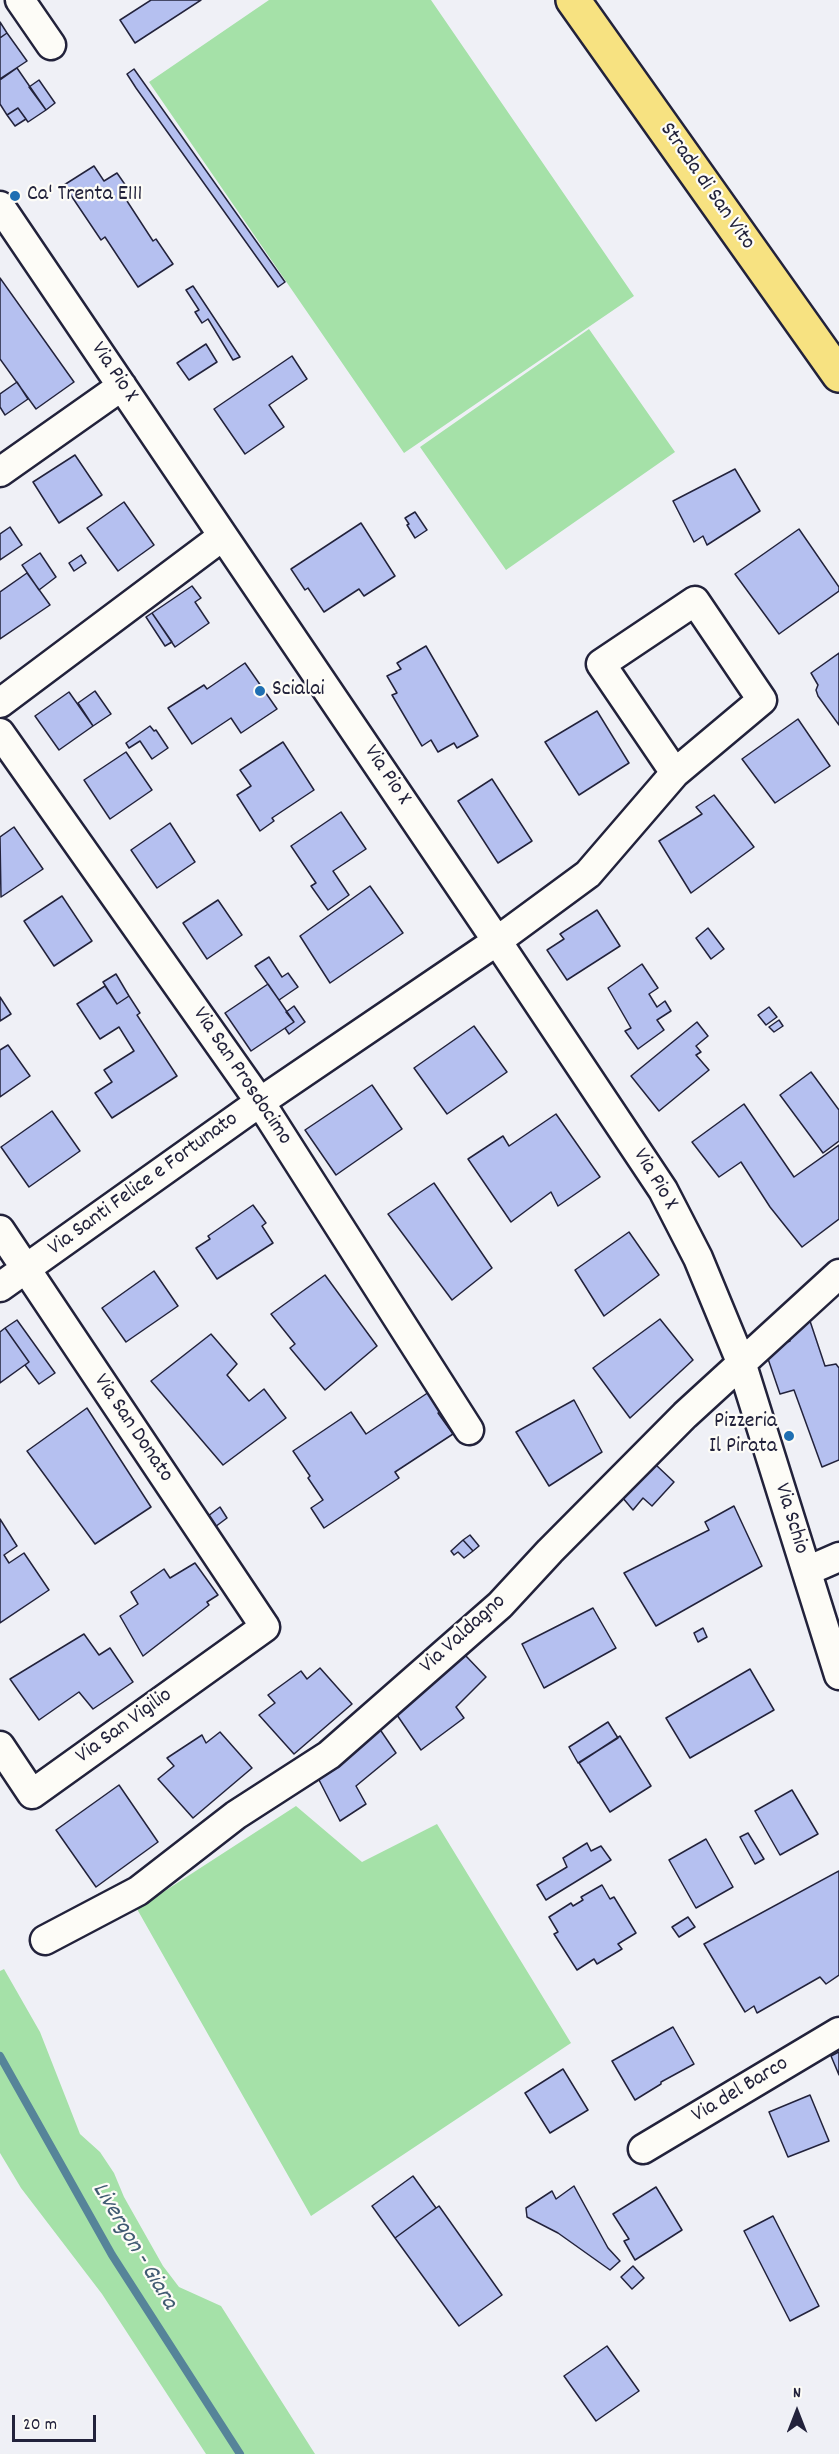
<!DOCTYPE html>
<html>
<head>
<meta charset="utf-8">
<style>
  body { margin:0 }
  #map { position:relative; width:839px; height:2454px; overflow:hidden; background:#eff0f6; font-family:Dekko,sans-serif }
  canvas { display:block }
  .north { position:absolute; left:767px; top:2382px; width:60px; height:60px; -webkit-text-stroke:4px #fdfcf7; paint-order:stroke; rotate:0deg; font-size:16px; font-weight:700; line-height:24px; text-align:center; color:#22223b }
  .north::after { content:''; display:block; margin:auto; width:21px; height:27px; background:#22223b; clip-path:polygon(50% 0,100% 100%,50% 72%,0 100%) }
  .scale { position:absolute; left:12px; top:2415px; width:84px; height:27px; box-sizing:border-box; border:3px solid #22223b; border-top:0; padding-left:8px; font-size:18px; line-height:21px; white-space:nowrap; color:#22223b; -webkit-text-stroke:4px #fdfcf7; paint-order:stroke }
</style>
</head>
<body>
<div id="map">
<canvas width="839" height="2454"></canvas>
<div class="north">N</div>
<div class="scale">20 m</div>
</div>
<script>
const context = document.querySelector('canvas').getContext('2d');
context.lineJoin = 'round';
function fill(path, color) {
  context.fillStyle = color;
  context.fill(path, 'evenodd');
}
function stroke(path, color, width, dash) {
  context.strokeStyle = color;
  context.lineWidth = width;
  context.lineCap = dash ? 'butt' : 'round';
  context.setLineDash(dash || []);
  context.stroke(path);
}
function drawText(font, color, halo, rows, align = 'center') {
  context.font = font + ' Dekko,sans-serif';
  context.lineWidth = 4.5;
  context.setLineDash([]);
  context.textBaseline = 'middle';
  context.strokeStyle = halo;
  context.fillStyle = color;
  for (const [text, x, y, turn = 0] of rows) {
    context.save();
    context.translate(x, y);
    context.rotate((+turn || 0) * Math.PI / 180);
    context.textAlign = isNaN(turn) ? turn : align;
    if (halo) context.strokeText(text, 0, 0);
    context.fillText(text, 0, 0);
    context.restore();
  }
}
fill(new Path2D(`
  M269,0H431L634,296L404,453L149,82Z
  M589,329L675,452L506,570L420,447Z
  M296,1806L362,1862L437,1824L571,2043L311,2216L137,1909Z
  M4,1969L40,2032L80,2134L100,2152L114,2173L124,2197L163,2266L179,2287L221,2306L315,2454H206L102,2294L21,2188L0,2153V1971Z`), '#a5e1a8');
stroke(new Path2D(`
  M0,2056L112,2255L240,2454`), '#568499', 8);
const building = new Path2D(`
  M151,0H201L135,43L120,20Z
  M0,22L7,33L0,38Z
  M7,33L27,61L0,79V38Z
  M17,68L46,110L28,122L18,108L7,115L0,104V80Z
  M134,69L285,282L278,287L136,88L127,74Z
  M39,80L55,103L46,110L29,87Z
  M18,108L26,119L15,126L7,115Z
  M94,166L104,181L117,173L133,196L127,201L153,241L156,239L173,264L138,287L105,237L101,240L64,185Z
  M0,278L74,382L36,409L0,359Z
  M193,286L240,357L233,360L208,319L202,323L195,312L199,310L186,290Z
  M206,344L217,362L189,380L177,363Z
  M292,356L307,379L269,405L284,427L245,454L214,409Z
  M17,382L28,399L5,415L0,407V394Z
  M75,455L102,495L59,523L33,482Z
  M735,469L760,511L707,545L703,536L694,542L673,501Z
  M124,502L154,545L118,571L87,528Z
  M415,512L427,530L415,538L407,525L409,524L405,518Z
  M361,523L395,576L364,596L359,589L324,612L308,588L305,590L291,569Z
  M10,527L22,545L0,560V534Z
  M799,529L839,587V591L779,634L735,574Z
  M40,553L56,577L39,590L22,565Z
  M81,555L86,563L74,571L69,563Z
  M27,573L50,605L0,639V592Z
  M192,586L201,598L195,602L209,623L175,647L152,613Z
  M152,613L172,642L165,646L146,617Z
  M426,646L478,736L457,748L454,743L438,752L431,740L422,746L392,695L397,693L387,676L401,669L397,663Z
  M839,653V725L818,696L816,690L818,685L811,673Z
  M245,663L277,709L241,733L231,718L192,744L168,708L204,685L207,689Z
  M95,691L111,714L93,726L78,703Z
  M69,692L93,726L59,750L35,716Z
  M597,711L629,763L579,795L545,742Z
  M798,719L830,766L775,803L742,759Z
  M150,726L154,731L156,730L168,748L152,759L140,741L129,748L126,743Z
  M283,742L314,790L272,818L274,821L260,831L237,795L251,786L240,770Z
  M126,752L152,790L110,819L84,780Z
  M492,779L532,841L498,863L458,801Z
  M714,795L754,847L691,893L659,841L702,814L696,807Z
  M341,812L366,849L333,871L349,895L328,910L311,886L316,883L291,846Z
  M170,823L195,862L157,888L131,850Z
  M14,827L43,869L1,897L0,837Z
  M370,886L403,933L330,983L300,936Z
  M62,896L92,941L54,966L24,921Z
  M218,900L242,935L207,959L183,923Z
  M597,910L620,946L567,980L547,950L564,939L560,934Z
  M708,928L724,949L711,959L696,938Z
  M269,957L282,977L288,973L298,987L279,1000L255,966Z
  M642,964L658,988L649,994L657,1007L665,1001L671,1011L657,1020L664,1030L638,1049L625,1031L631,1028L608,988Z
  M116,974L129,996L117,1004L103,982Z
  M268,984L294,1022L251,1051L225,1013Z
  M105,986L117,1004L129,996L140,1013L137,1015L177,1076L112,1118L95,1093L112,1082L104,1070L134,1051L119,1027L100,1039L77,1004Z
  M0,997L11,1014L0,1021Z
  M294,1006L305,1022L289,1034L285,1028L294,1022L286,1012Z
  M769,1007L777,1017L766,1025L758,1015Z
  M779,1020L783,1026L774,1032L769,1027Z
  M697,1022L708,1036L696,1046L701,1052L696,1055L709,1070L659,1111L631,1076Z
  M474,1026L507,1072L447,1114L414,1068Z
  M8,1045L30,1076L0,1097V1050Z
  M811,1072L839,1110V1141L823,1153L780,1095Z
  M372,1085L402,1129L336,1175L305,1130Z
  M744,1104L794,1177L839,1145V1219L802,1247L770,1207L741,1162L719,1177L692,1142Z
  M52,1111L80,1151L29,1187L1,1147Z
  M556,1114L600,1177L558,1206L551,1192L511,1222L468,1159L503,1136L509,1146Z
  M434,1183L492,1268L452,1300L388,1214Z
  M253,1205L266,1223L262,1226L273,1243L217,1279L196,1248L210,1239L208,1236Z
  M629,1232L659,1275L604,1316L575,1270Z
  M154,1271L178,1306L126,1342L102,1308Z
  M325,1275L377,1346L325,1390L290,1348L295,1344L271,1314Z
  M660,1319L693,1360L630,1418L593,1368Z
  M17,1320L55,1373L39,1384L25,1365L29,1362L5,1328Z
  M810,1321L825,1366L836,1364L839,1368V1460L822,1467L794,1390L780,1394L765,1350L790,1341L787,1326Z
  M5,1328L29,1362L0,1383V1332Z
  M211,1334L237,1364L227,1375L249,1401L264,1389L286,1418L223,1465L151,1381Z
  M432,1390L444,1409L438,1413L453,1434L395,1472L399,1478L324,1528L311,1508L323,1500L308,1478L310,1476L293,1451L351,1412L366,1434Z
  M574,1400L602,1452L549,1486L516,1432Z
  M87,1408L151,1507L95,1544L27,1451Z
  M656,1465L674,1482L652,1506L643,1498L633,1510L622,1497Z
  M734,1506L762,1566L656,1626L624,1573L709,1530L705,1522Z
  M220,1507L227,1518L215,1527L208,1516Z
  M0,1519L17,1546L4,1555L9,1563L24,1553L49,1590L0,1623Z
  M470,1535L479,1546L473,1551L463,1540Z
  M463,1540L473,1551L464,1558L458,1552L454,1555L451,1551Z
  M195,1563L218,1595L207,1602L209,1605L143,1656L120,1616L138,1604L131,1592L164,1569L170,1578Z
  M593,1608L616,1648L544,1688L522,1644Z
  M703,1628L707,1637L698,1642L694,1633Z
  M84,1634L99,1655L110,1648L133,1682L93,1709L79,1692L39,1720L10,1679Z
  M465,1655L486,1677L456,1707L464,1718L421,1750L397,1715Z
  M320,1668L352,1704L294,1754L259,1715L275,1703L268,1695L301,1671L307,1679Z
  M750,1669L774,1710L690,1758L666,1718Z
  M608,1722L618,1738L578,1763L569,1747Z
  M379,1728L396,1753L356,1786L366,1804L340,1821L317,1776Z
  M220,1732L252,1768L193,1818L158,1779L174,1766L167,1758L202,1735L206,1743Z
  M620,1736L651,1786L610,1812L579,1763Z
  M119,1785L158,1842L96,1887L56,1830Z
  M792,1790L818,1834L780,1855L755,1811Z
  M748,1833L764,1859L755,1864L740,1837Z
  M706,1839L733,1887L696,1908L669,1860Z
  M587,1843L591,1851L601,1846L611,1860L546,1900L537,1885L567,1867L563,1858Z
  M839,1871V1975L826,1984L820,1977L757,2013L754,2006L745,2012L704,1944Z
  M602,1885L610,1899L614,1897L636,1933L618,1944L622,1949L597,1964L594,1959L577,1970L554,1934L558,1932L549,1917L571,1903L573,1906L583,1900L581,1897Z
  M688,1917L695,1927L679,1937L672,1927Z
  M673,2027L694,2064L661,2082V2084L635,2100L612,2061Z
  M839,2052V2075L831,2056Z
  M563,2069L588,2110L550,2133L525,2093Z
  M810,2095L829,2141L788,2157L769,2112Z
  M413,2176L436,2208L395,2238L372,2206Z
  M574,2186L608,2248L620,2261L610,2270L558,2233L527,2217L526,2208L552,2191L556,2199Z
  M656,2187L682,2230L635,2260L624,2241L629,2239L613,2214Z
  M439,2206L502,2295L459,2326L395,2238Z
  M773,2216L819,2306L790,2321L744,2231Z
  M633,2266L644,2278L632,2289L621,2277Z
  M607,2346L639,2391L596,2421L564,2376Z`);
fill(building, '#b5c0f0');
stroke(building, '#22223b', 1.5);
const minor = new Path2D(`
  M20,0L51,45
  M0,206L497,941L663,1190L698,1258L741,1362L839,1675
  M0,472L122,386
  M0,703L223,536
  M0,733L260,1102L469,1430
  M0,1230L265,1627L32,1794L0,1746
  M0,1287L260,1102L497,941L588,874L675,773L762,700L695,601L601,664L675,773
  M807,1571L839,1557
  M45,1940L138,1891L236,1815L329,1755L500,1605L550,1551L685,1415L839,1274
  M643,2149L839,2032`);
const major = new Path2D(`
  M573,0L839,375`);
stroke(minor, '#22223b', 33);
stroke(major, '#22223b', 38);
stroke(minor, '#fdfcf7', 28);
stroke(major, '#f7e281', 33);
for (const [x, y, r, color] of [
  [15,196,6,"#1f6fb2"],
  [260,691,6,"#1f6fb2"],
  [789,1436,6,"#1f6fb2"]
]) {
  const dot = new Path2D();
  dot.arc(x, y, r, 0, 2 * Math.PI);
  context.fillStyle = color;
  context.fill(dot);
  stroke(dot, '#fdfcf7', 2);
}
drawText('22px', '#22223b', '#fdfcf7', [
  ["Strada di San Vito",706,187,55],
  ["Via Pio X",113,373,56],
  ["Via Pio X",386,776,56],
  ["Via San Prosdocimo",241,1077,56],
  ["Via Pio X",654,1180,59],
  ["Via Santi Felice e Fortunato",144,1185,-36],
  ["Via San Donato",132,1429,56],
  ["Via Schio",790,1519,73],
  ["Via Valdagno",464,1635,-42],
  ["Via San Vigilio",125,1727,-36],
  ["Via del Barco",741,2091,-31]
]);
drawText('22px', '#22223b', '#fdfcf7', [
  ["Ca' Trenta E111",27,196],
  ["Scialai",272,691],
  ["Pizzeria",777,1423,"right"],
  ["Il Pirata",777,1448,"right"]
], 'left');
drawText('italic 24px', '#405b72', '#fdfcf7', [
  ["Livergon - Giara",133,2247,59]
]);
</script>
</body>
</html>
